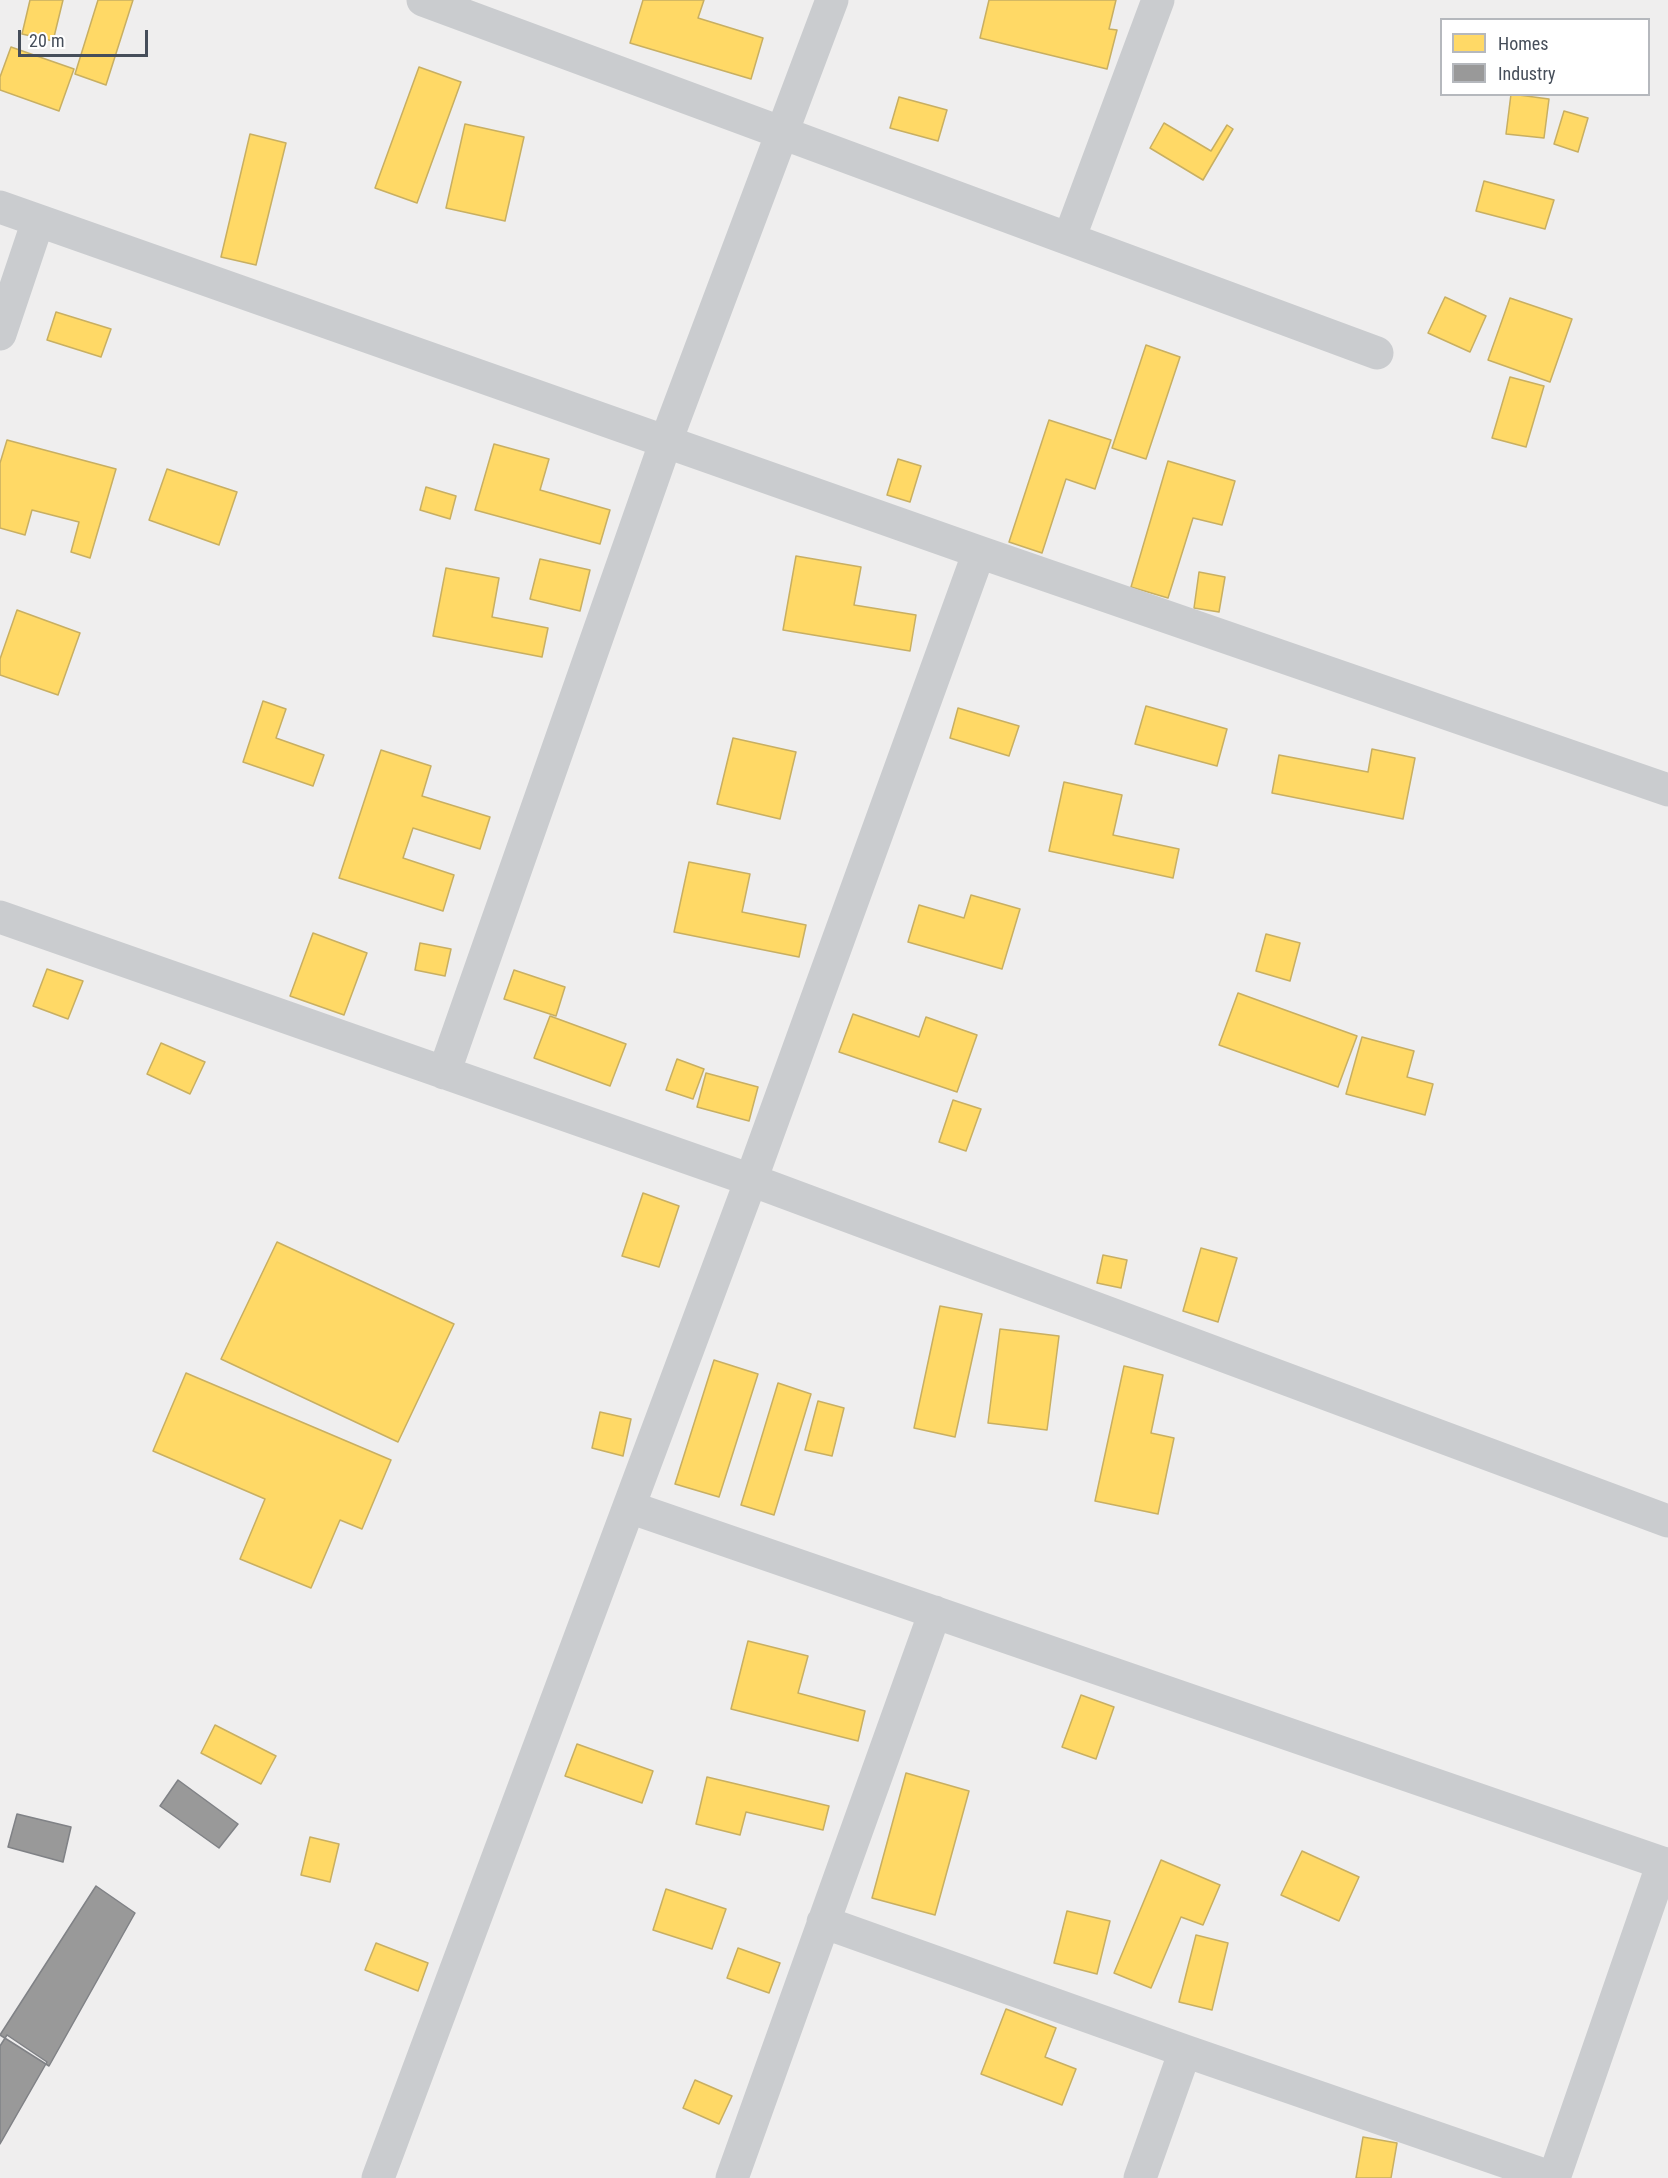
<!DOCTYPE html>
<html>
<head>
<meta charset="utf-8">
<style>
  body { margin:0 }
  #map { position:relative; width:1668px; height:2178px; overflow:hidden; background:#efeeee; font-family:"Roboto Condensed",sans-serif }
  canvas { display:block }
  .legend { position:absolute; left:1440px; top:18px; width:210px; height:78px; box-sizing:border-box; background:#fff; border:2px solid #b5b8bd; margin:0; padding:8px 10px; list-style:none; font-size:18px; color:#464e5a }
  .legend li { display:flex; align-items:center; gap:12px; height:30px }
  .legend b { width:30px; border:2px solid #b5b8bd }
  .scale { position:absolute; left:18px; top:30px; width:130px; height:27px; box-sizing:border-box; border:3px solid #464e5a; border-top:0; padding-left:8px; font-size:18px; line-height:21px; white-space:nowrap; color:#464e5a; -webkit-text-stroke:4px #fff; paint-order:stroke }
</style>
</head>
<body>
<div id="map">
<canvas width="1668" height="2178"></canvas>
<ul class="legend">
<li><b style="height:16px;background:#ffd966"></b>Homes</li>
<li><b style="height:16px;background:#999"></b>Industry</li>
</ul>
<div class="scale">20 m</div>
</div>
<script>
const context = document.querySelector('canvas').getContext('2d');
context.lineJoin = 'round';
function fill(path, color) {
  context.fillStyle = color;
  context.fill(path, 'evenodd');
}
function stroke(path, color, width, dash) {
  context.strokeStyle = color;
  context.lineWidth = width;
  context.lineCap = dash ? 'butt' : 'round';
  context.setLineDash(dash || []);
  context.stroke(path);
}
const homes = new Path2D(`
  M30,0H63L53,41L22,34Z
  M98,0H133L106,85L75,74Z
  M643,0H704L698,18L763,38L751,79L630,43Z
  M989,0H1116L1109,29L1117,30L1107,69L980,38Z
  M11,47L74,69L59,111L0,90V77Z
  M419,67L461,82L417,203L375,188Z
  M1511,94L1549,99L1544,138L1506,134Z
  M899,97L947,110L938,141L890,128Z
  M1564,111L1588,118L1578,152L1554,144Z
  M1164,123L1211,151L1227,125L1233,129L1203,180L1150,148Z
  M465,124L524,137L505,221L446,208Z
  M250,134L286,143L256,265L221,257Z
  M1484,181L1554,200L1545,229L1476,211Z
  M1445,297L1486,316L1470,352L1428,333Z
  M1510,298L1572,319L1550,382L1488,360Z
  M56,312L111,329L101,357L47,340Z
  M1146,345L1180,357L1146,459L1112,448Z
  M1510,377L1544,386L1526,447L1492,438Z
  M1049,420L1111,440L1095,489L1066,479L1042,553L1009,542Z
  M7,440L116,469L90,558L71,552L79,522L32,510L25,535L0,528V463Z
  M494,444L549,459L540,490L610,510L600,544L475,510Z
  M898,459L921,466L910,502L887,495Z
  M1168,461L1235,481L1222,525L1193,518L1168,598L1131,587Z
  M167,469L237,492L219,545L149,520Z
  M426,487L456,496L450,519L420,510Z
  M796,556L861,567L854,605L916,615L910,651L783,630Z
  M540,559L590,570L580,611L530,599Z
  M446,568L499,578L492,617L548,628L542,657L433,636Z
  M1199,572L1225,577L1219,612L1194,608Z
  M17,610L80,633L58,695L0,675V659Z
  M263,701L286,709L276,738L324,755L313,786L243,762Z
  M1146,706L1227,729L1217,766L1135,744Z
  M958,708L1019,726L1009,756L950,738Z
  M733,738L796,752L780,819L717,804Z
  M1372,749L1415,758L1403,819L1272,793L1279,755L1368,772Z
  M381,750L431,766L422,796L490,817L480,849L413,828L403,858L454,875L443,911L339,878Z
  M1064,782L1122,795L1113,835L1179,849L1173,878L1049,851Z
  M689,862L750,874L742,912L806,925L799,957L674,932Z
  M971,895L1020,909L1002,969L908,942L919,905L964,918Z
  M313,933L367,953L344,1015L290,996Z
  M1266,934L1300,943L1290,981L1256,971Z
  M420,943L451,949L445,976L415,970Z
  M47,969L83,981L68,1019L33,1006Z
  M514,970L565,987L556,1016L504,999Z
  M1238,993L1357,1036L1338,1087L1219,1045Z
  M853,1014L919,1037L926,1017L977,1035L957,1092L839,1052Z
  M550,1016L626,1044L610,1086L534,1058Z
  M1362,1037L1414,1051L1407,1077L1433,1084L1425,1115L1346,1094Z
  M161,1043L205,1062L190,1094L147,1074Z
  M677,1059L704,1069L693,1099L666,1090Z
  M706,1073L758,1087L749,1121L697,1107Z
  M953,1100L981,1109L966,1151L939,1142Z
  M643,1193L679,1206L659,1267L622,1256Z
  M277,1242L454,1324L398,1442L221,1359Z
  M1201,1248L1237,1258L1218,1322L1183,1311Z
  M1103,1255L1127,1260L1121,1288L1097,1283Z
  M940,1306L982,1314L955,1437L914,1428Z
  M1000,1329L1059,1336L1047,1430L988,1423Z
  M714,1360L758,1374L719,1497L675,1484Z
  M1124,1366L1163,1375L1151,1433L1174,1438L1158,1514L1095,1501Z
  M186,1373L391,1460L362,1529L340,1520L311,1588L240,1559L265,1499L153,1451Z
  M778,1383L811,1394L774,1515L741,1505Z
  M818,1401L844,1408L832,1456L805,1450Z
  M600,1412L631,1419L623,1456L592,1448Z
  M748,1641L808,1656L798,1693L865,1711L858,1741L731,1709Z
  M1081,1695L1114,1707L1096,1759L1062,1747Z
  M215,1725L276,1756L261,1784L201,1753Z
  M577,1744L653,1771L642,1803L565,1776Z
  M906,1773L969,1791L935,1915L872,1898Z
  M707,1777L829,1806L823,1830L746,1812L740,1835L696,1824Z
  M310,1837L339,1844L330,1882L301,1875Z
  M1302,1851L1359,1877L1339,1921L1281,1895Z
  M1161,1860L1220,1885L1203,1925L1181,1917L1151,1988L1114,1973Z
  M666,1889L726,1909L712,1949L653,1930Z
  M1067,1911L1110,1921L1097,1974L1054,1963Z
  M1196,1935L1228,1943L1212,2010L1179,2002Z
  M376,1943L428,1963L418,1991L365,1970Z
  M738,1948L780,1963L769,1993L727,1978Z
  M1006,2009L1056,2028L1045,2057L1076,2069L1062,2105L981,2074Z
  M695,2080L732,2096L719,2124L683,2108Z
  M1363,2137L1397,2143L1391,2178H1356Z`);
fill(homes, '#ffd966');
stroke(homes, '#c8af62', 1.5);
const industry = new Path2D(`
  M178,1780L238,1824L219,1848L160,1806Z
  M17,1814L71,1827L63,1862L8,1847Z
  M96,1886L135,1913L49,2066L0,2035Z
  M7,2035L47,2062L0,2144V2046Z`);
fill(industry, '#999');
stroke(industry, '#808286', 1.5);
stroke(new Path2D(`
  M423,0L1377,353
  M0,207L979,552L1668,790
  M1069,239L1158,0
  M0,334L38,221
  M0,917L751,1180L1668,1521
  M444,1073L666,441L832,0
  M629,1507L1668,1865
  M823,1922L1185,2051L1553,2178
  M378,2178L751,1180L979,552
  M732,2178L935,1612
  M1140,2178L1185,2051
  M1554,2178L1663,1863`), '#cacccf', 33);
</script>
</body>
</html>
